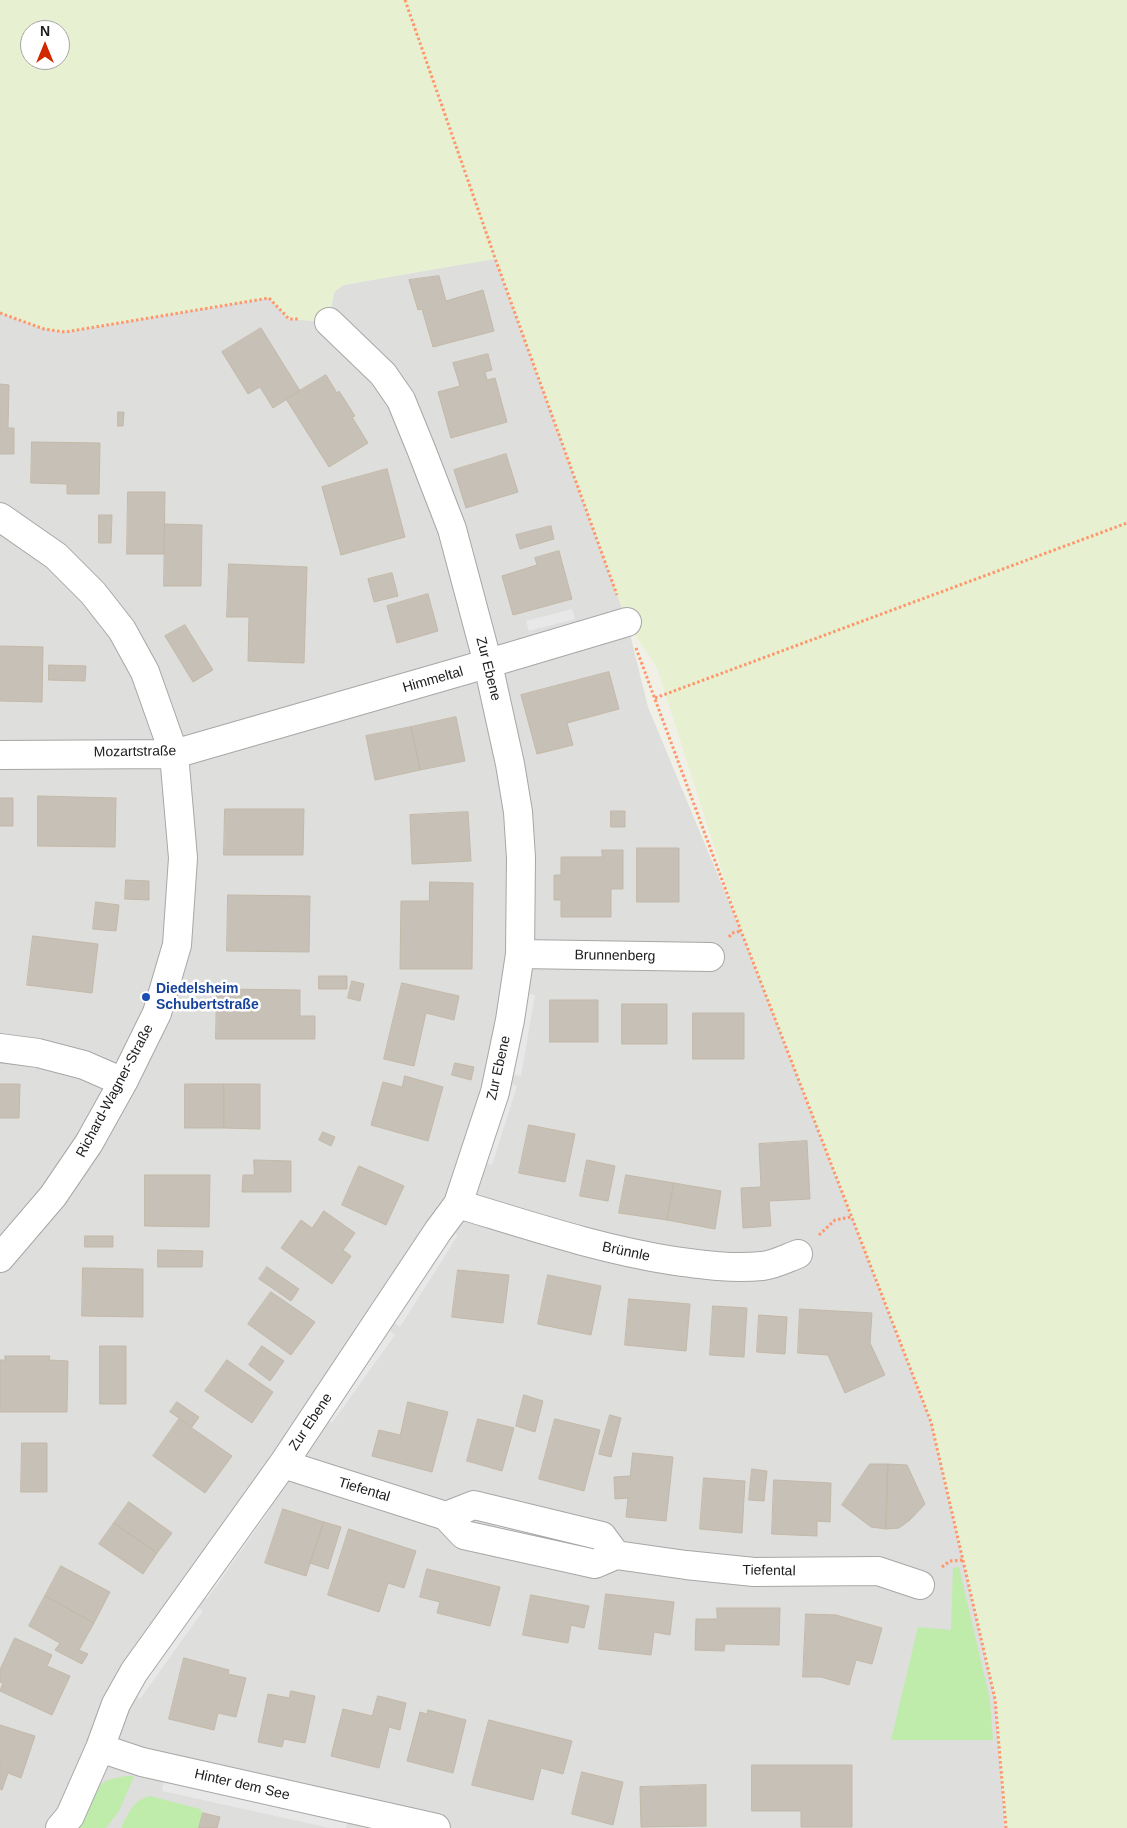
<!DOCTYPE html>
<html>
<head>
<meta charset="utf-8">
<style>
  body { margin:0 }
  #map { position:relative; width:1127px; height:1828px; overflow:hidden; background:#f1f0e7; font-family:Helvetica,sans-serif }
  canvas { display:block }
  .north { position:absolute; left:20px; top:20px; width:50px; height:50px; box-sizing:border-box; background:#fff; border:1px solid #a6a6a6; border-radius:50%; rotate:0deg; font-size:14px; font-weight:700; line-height:20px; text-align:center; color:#202020 }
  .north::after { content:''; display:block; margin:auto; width:18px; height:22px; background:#d12800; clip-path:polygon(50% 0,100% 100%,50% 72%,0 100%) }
</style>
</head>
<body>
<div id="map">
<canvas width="1127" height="1828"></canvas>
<div class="north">N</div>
</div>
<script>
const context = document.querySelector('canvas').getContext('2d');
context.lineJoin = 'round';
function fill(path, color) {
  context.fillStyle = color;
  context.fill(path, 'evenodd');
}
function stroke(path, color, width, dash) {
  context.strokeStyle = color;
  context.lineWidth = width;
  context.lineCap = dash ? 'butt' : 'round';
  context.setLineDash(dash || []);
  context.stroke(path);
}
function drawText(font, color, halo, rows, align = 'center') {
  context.font = font + ' Helvetica,sans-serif';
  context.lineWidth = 5;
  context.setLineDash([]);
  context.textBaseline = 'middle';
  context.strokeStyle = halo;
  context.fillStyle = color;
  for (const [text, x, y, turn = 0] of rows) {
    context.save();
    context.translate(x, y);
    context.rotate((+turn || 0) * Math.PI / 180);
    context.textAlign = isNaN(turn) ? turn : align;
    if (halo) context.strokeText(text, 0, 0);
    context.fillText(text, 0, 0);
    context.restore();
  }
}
fill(new Path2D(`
  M495,258L627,622L648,707L741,931L931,1422L995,1699L1005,1828H0V313L44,329L65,332L269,298L289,319L329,322L334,292L343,285Z`), '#dededd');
fill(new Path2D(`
  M0,0H1127V1828H1006L995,1699L931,1422L741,931L657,668L627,622L495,259L343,285L334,292L329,322L289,319L269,298L65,332L44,329L0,313ZM30,30H60V60H30Z`), '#e8f0d2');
fill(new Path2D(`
  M959,1567L990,1700L993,1740H891L918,1627L951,1630L953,1568Z
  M125,1776H134L119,1811L106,1828H76L101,1784L108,1780Z
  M150,1796L200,1809L203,1813L199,1828H121C128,1814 133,1800 150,1796Z`), '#bfecab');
fill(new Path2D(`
  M572,609L575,619L529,631L526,621Z
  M525,993L535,995L521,1076L512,1074Z
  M508,1083L517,1086L492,1165L482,1162Z
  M450,1230L458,1235L400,1327L392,1321Z
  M387,1329L395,1335L332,1423L324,1418Z
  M262,1505L270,1510L207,1599L199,1593Z
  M497,1521L571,1538L568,1551L494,1534Z
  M195,1605L203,1611L140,1699L132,1694Z
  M164,1780L347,1821L346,1828H330L162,1791Z`), '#e8e8e8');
const building = new Path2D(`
  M439,276L446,301L483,290L494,331L433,347L422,309L418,310L409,280Z
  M261,328L300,391L273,408L260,387L248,394L222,352Z
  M488,354L492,370L485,372L487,380L495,378L507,422L451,438L438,392L460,386L453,363Z
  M326,375L337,393L339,391L355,416L352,417L368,443L329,467L286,399Z
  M0,384L9,385L8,428H14V454H0Z
  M118,412H124L123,426H118Z
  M32,442L100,443L99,494H67V484L31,483Z
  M506,454L518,492L466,508L454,470Z
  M387,469L405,537L341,555L322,487Z
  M128,492H165L164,554H127Z
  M99,515H112L111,543H99Z
  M165,524L202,525L201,586H164Z
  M551,526L554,539L520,549L516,535Z
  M559,551L572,599L513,615L502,576L537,565L535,558Z
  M229,564L307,567L304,663L248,661L249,617H227Z
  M392,573L398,596L374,602L368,579Z
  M428,594L438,631L397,643L387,606Z
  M185,625L213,670L193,682L165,636Z
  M0,646L43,647L42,702L0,701Z
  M49,665L86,666L85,681L49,680Z
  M609,672L619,709L567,723L573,745L537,754L521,695Z
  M456,717L465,761L420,770L411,727Z
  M411,727L420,770L375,780L366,736Z
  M38,796L116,798L115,847L38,846Z
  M0,798H13V826H0Z
  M225,809H304L303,855H224Z
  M611,811H625V827H611Z
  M468,812L471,861L412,864L410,815Z
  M637,848H679V902H637Z
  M602,850H623V889H611V917H561V900H554V875H561V857H602Z
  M126,880L149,881V900L125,899Z
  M430,882L473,883L472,969H400L401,901H429Z
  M228,895L310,896L309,952L227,951Z
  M96,902L119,905L116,931L93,929Z
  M33,936L98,944L92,993L27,985Z
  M319,976H347V989H319Z
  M352,981L364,984L360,1001L348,998Z
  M402,983L459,996L454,1020L426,1013L414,1066L384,1059Z
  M217,989L300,990V1016H315V1039H216Z
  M550,1000H598V1042H550Z
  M622,1004H667V1044H622Z
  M693,1013H744V1059H693Z
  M455,1063L474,1067L471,1080L452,1075Z
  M405,1076L443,1087L428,1141L371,1125L383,1082L402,1087Z
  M0,1084H20L19,1118H0Z
  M185,1084H224V1128H185Z
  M224,1084H260V1129L224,1128Z
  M529,1125L575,1134L565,1182L519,1173Z
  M323,1132L335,1137L331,1146L319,1140Z
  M807,1141L810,1199L769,1201L771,1226L743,1228L741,1188L761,1187L759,1144Z
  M254,1160L291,1161V1192H242L243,1175H254Z
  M587,1160L615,1166L608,1201L580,1196Z
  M359,1166L404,1186L386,1225L342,1205Z
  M145,1175H210L209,1227L145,1226Z
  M626,1175L674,1183L667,1220L619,1213Z
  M674,1183L721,1191L715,1229L667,1220Z
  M324,1211L355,1233L343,1250L351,1256L332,1284L281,1248L301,1220L312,1228Z
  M85,1236H113V1247H85Z
  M158,1250L203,1251L202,1267H158Z
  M267,1267L299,1289L291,1301L259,1279Z
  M83,1268L143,1269V1317L82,1316Z
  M458,1270L509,1275L503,1323L452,1317Z
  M548,1275L601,1286L591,1335L538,1324Z
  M271,1292L315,1322L291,1355L248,1324Z
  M629,1299L690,1304L686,1351L625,1345Z
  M713,1306L747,1308L744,1357L710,1355Z
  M800,1309L872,1313L870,1343L885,1375L845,1393L828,1355L798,1353Z
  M759,1315L787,1317L785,1354L757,1352Z
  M100,1346H126V1404H100Z
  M262,1346L284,1361L270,1381L249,1365Z
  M5,1356H50L49,1360L68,1361L67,1412H0V1360H5Z
  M227,1360L273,1392L252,1423L205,1391Z
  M524,1395L543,1401L535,1432L516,1426Z
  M177,1402L199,1417L192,1427L170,1412Z
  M408,1402L448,1412L432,1472L372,1456L379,1430L400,1435Z
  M610,1415L621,1418L611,1457L599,1454Z
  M179,1419L232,1456L205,1493L153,1456Z
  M478,1419L514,1428L502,1471L467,1461Z
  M555,1419L600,1430L584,1491L539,1479Z
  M22,1443H47V1492H21Z
  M633,1453L673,1457L666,1521L626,1517L628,1498L615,1499L614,1477L630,1476Z
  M870,1464H888L886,1529L871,1527L842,1505Z
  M888,1464L907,1465L925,1504L910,1520L899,1528L886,1529Z
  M752,1469L767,1471L764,1501L749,1500Z
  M704,1478L745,1481L742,1533L700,1529Z
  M774,1480L831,1483L830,1522L817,1521V1536L772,1534Z
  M129,1502L172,1533L157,1553L114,1523Z
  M283,1509L324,1522L306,1576L265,1563Z
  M324,1522L341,1527L328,1569L310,1563Z
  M114,1523L157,1553L143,1574L99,1544Z
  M349,1529L416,1551L404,1588L388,1583L379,1612L328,1595Z
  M61,1566L110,1592L94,1623L45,1596Z
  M427,1569L500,1587L490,1626L437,1613L440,1602L420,1597Z
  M606,1594L674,1602L670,1635L654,1632L651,1655L599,1649Z
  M531,1595L589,1606L584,1628L571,1625L568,1643L523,1635Z
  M45,1596L94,1623L79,1650L88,1654L82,1664L55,1650L60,1643L29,1626Z
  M717,1608H780L779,1645L725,1644L724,1651L695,1650L696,1619H717Z
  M806,1614L836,1615L882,1628L872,1664L856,1660L849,1685L821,1677H803Z
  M15,1638L52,1655L47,1666L70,1676L52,1715L0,1691L3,1683L0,1682V1670Z
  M184,1658L229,1670L228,1674L246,1678L236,1717L218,1713L214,1730L169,1719Z
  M291,1691L315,1696L305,1743L284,1739L282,1747L258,1742L268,1694L289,1698Z
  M378,1696L406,1703L400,1730L389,1727L379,1768L331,1756L343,1709L372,1716Z
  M428,1710L466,1720L453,1773L407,1761L420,1712L427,1714Z
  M489,1720L572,1741L563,1774L541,1768L533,1800L472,1785Z
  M0,1725L35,1736L21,1778L8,1773L2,1790L0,1789Z
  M752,1765H852V1827H801V1811H752Z
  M582,1772L623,1782L613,1825L572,1814Z
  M706,1785V1826L641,1827L640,1787Z
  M203,1813L220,1817L217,1828H199Z`);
fill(building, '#c6c0b6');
stroke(building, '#c4b9a8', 1);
const minor = new Path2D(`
  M0,517L56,556L93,593L122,630L145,672L174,754L183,858L177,945L157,1013L123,1082L89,1143L53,1196L0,1258
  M0,755L174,754L469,669L627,622
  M520,954L710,957
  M0,1048L38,1053L84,1065L123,1082
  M458,1204C531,1226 599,1249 675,1261C704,1265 733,1269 762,1266C774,1265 787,1258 798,1254
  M283,1464L446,1516L464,1535L595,1564L616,1555L686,1565L754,1572L878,1571L920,1585
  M446,1516L474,1505L602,1536L616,1555
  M100,1748L142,1762L436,1828
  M60,1828L70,1816L100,1748L116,1704L134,1672L283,1464L438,1231L458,1204L495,1092L510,1020L520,954L521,858L518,812L510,764L488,664L452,529L421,449L401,400L383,374L329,322`);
stroke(minor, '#a7a7a7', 30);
stroke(new Path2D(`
  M405,0L495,258L617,595
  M0,313L44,329L65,332L269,298L289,319H299
  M636,648L741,931L931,1422L995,1699L1006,1828
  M655,698L1127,523
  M729,937L732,933L741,931
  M819,1235L835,1220L851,1217
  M942,1567L950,1561L964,1560`), '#ff966a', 3, [2.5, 2.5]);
stroke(minor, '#fff', 28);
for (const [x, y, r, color] of [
  [146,997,5,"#1a4fb4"]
]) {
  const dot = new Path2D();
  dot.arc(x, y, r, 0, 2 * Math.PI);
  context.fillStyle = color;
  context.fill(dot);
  stroke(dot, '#fff', 2);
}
drawText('14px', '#202020', '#fff', [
  ["Zur Ebene",488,669,76],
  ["Himmeltal",433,680,-16],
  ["Mozartstraße",135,752,-1],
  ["Brunnenberg",615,956,1],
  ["Zur Ebene",499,1068,-77],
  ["Richard-Wagner-Straße",115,1091,-62],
  ["Brünnle",626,1252,12],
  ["Zur Ebene",311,1422,-56],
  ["Tiefental",364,1490,17],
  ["Tiefental",769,1571,1],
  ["Hinter dem See",242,1785,13]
]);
drawText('bold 14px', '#164399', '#fff', [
  ["Diedelsheim",156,989],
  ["Schubertstraße",156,1005]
], 'left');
</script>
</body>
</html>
